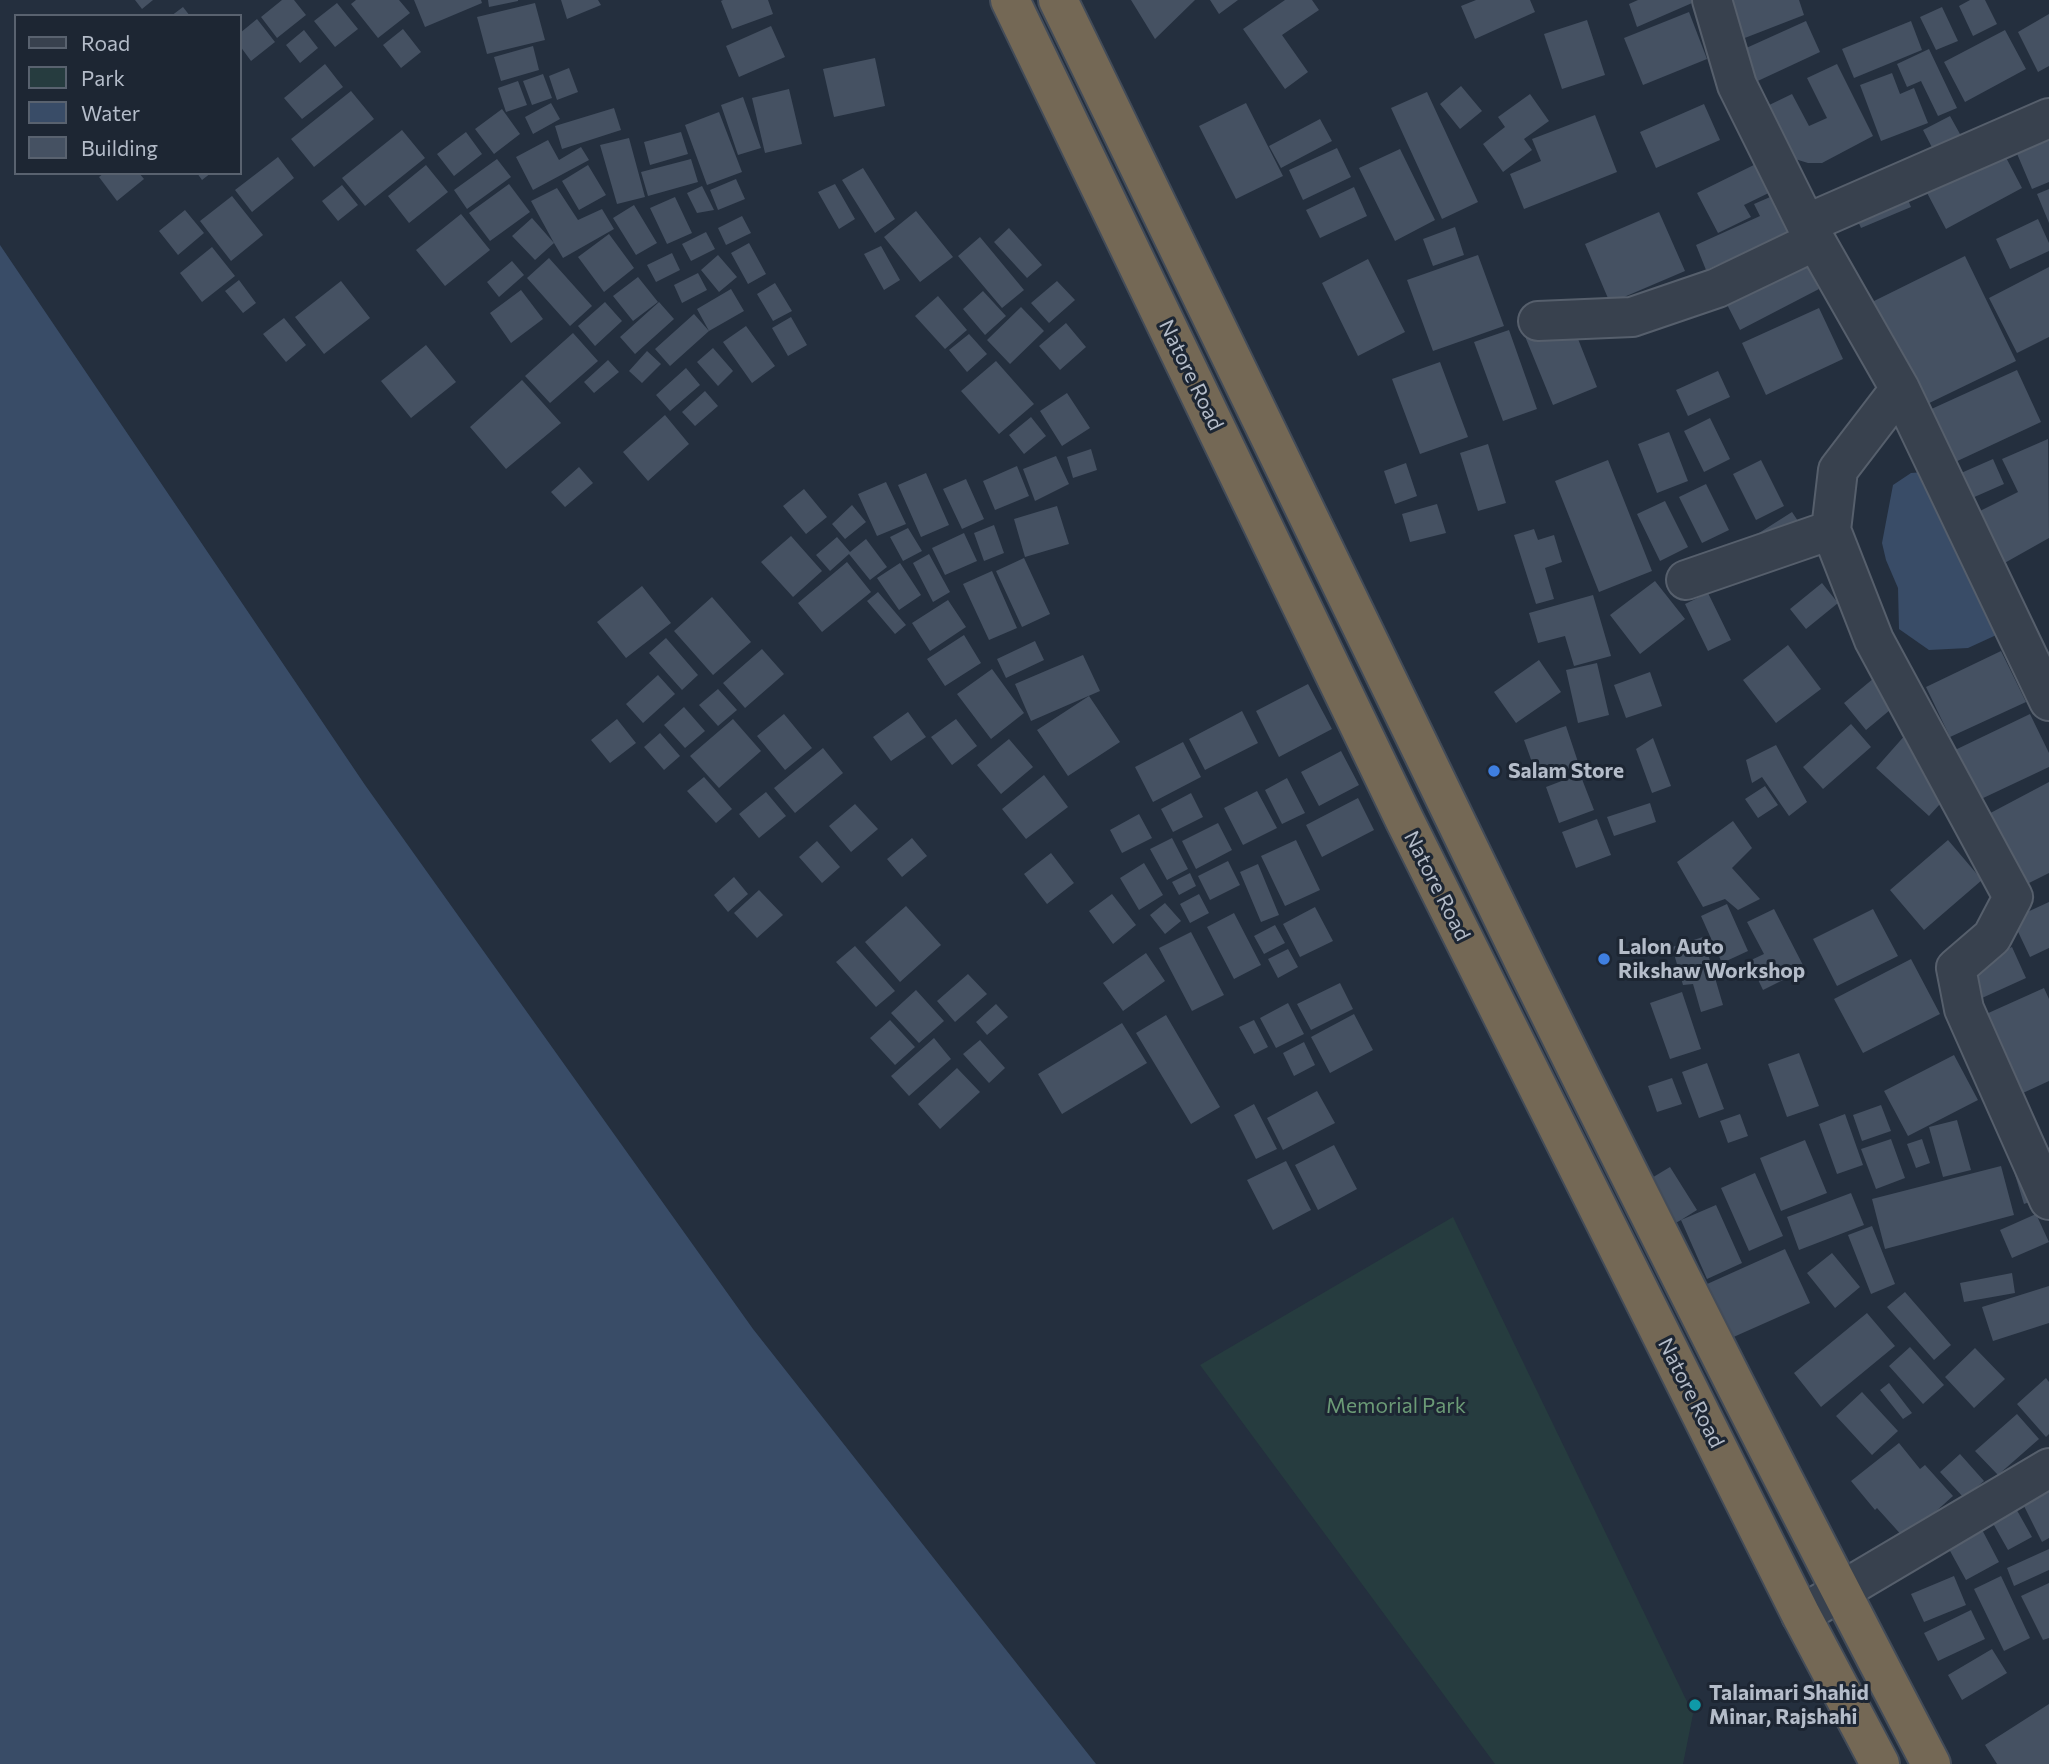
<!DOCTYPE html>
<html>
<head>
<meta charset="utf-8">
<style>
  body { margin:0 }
  #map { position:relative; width:2049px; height:1764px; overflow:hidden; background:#242f3e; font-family:Commissioner,sans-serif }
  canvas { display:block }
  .legend { position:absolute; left:14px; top:14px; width:228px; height:161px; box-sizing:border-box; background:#1d2633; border:2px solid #59626f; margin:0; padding:9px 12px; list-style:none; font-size:21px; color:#b4bcc9 }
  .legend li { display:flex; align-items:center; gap:14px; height:35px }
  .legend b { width:35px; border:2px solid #59626f }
</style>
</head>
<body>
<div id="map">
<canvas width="2049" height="1764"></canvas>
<ul class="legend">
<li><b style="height:9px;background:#38414e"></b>Road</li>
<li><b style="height:19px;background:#263c3f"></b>Park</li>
<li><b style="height:19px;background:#394c67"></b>Water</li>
<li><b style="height:19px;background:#455162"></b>Building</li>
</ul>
</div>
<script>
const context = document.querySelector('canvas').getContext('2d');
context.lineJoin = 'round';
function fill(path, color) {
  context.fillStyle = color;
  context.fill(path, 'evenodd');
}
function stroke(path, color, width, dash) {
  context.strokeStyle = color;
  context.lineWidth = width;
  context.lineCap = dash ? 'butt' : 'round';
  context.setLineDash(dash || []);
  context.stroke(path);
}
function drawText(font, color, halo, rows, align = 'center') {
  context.font = font + ' Commissioner,sans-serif';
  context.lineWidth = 6;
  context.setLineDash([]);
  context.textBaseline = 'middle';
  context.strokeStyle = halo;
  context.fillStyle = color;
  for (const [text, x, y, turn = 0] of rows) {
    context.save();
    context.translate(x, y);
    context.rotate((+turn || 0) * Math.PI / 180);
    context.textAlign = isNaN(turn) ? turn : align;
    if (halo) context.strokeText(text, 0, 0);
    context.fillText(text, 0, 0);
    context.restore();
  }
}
fill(new Path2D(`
  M1453,1217L1693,1714L1683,1764H1495L1200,1365Z`), '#263c3f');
fill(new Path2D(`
  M0,245L365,785L753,1329L1096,1764H0Z
  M1925,472L2005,631L1968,648L1929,650L1899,629L1898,588L1886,560L1882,543L1893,485L1911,473Z`), '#394c67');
fill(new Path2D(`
  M135,0H153L142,9Z
  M282,0H294L306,15L277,38L261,17Z
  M356,0H399L410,13L378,38L351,4Z
  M414,0H481L482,3L425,27Z
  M488,0H518V1L489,7Z
  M561,0H598L601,5L567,19Z
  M723,0H768L773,14L732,29L721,1Z
  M1131,0H1195L1155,39Z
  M1210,0H1238L1219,14Z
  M1285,0H1312L1319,10L1282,35L1308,72L1285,89L1243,29Z
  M1476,0H1530L1535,12L1475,39L1461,6Z
  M1638,0H1699L1637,27L1629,4Z
  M1734,0H1799L1804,15L1719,48L1705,11Z
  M1970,0H1985L1997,24L1973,36L1959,6Z
  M337,3L358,29L335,47L314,21Z
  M535,3L545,40L487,54L477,17Z
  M183,7L190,16H171Z
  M1942,7L1958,41L1936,50L1920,17Z
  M1689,12L1707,59L1643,85L1624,38Z
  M2049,14V66L2038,72L2018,32Z
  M257,19L275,42L251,61L240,46V33Z
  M1587,20L1605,75L1562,89L1544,34Z
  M1806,21L1820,52L1747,86L1733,54Z
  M1911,21L1922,50L1854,78L1842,49Z
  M771,26L785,57L739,77L726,46Z
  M403,29L421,52L401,68L383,45Z
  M304,30L318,48L300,63L286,45Z
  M2005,30L2026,69L1965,102L1944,62Z
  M533,46L539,70L501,81L494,57Z
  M1929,49L1957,108L1938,116L1921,81L1907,87L1897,64Z
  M875,58L885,106L834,117L823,69Z
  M325,64L343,87L302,119L284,98Z
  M1837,64L1873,136L1822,163H1808L1795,159L1763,108L1792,94L1809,126L1827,118L1807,78Z
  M569,68L578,92L557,100L549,76Z
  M1892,73L1900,94L1914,88L1928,123L1881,141L1860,85Z
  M543,74L552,98L532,105L523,81Z
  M518,81L527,105L506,112L498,88Z
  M1461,86L1482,111L1460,129L1440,104Z
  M789,89L802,144L765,153L752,98Z
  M351,91L374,119L314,167L291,139Z
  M1427,92L1478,202L1442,219L1391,108Z
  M1530,94L1549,121L1524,139L1532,150L1503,172L1483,144L1505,127L1498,117Z
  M743,97L761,148L738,155L721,105Z
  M551,103L560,119L533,134L525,117Z
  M1246,103L1283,176L1236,199L1199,126Z
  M1704,104L1720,140L1656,168L1640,132Z
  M614,108L621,130L562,149L555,126Z
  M502,109L520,134L494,154L475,129Z
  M2049,110V182L2032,189L2004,123Z
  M719,112L742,172L707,185L685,125Z
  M1595,115L1617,172L1524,209L1510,174L1541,161L1532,139Z
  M1950,116L1965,143L1937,157L1923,130Z
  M1320,119L1332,141L1281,168L1269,146Z
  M402,130L425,158L365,206L342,178Z
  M466,132L482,154L454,176L437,154Z
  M681,132L688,154L650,165L644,142Z
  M629,138L645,197L617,204L600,145Z
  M548,140L559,160L581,147L589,160L533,190L516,157Z
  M1337,148L1351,177L1303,200L1289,170Z
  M2001,148L2022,188L1946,229L1925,189Z
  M1400,149L1435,220L1395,241L1359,168Z
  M278,157L294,178L252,212L235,190Z
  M1768,158L1783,186L1744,205L1751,217L1718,233L1697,193Z
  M497,159L511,177L467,209L454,190Z
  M691,159L698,182L648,196L641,172Z
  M426,165L448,192L409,223L388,196Z
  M588,165L606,195L579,210L562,181Z
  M863,168L895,219L875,233L842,180Z
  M1895,169L1911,207L1861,228L1844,190Z
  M104,173H139L144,179L117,201L99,177Z
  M197,173H211L202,180Z
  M736,179L745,199L718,210L710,190Z
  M509,184L530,212L490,241L469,213Z
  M835,184L855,219L839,229L818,192Z
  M342,185L358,205L338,221L322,201Z
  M702,186L714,210L697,213L687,193Z
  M1354,187L1367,216L1320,238L1306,210Z
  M557,188L578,220L602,209L614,229L563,258L554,243L535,260L512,236L532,218L554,243L531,201Z
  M2049,189V223L2037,194Z
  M1784,191L1801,228L1706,270L1696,245L1760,216L1754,204Z
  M232,196L263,235L231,261L200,221Z
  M675,197L692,233L667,244L650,208Z
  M634,205L657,243L636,255L613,218Z
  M185,210L204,233L178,255L159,231Z
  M916,211L953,257L920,282L884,237Z
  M1659,212L1685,271L1610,303L1585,244Z
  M461,214L490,250L445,286L416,250Z
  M742,216L751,233L726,245L718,228Z
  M2038,219L2049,243V251L2010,269L1996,239Z
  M1455,227L1464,255L1433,266L1423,239Z
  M1009,228L1042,265L1027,278L994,242Z
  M706,232L715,249L691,261L682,244Z
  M609,234L634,268L604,292L578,257Z
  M980,237L1024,290L1002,308L958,256Z
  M1794,239L1819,289L1740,330L1714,279Z
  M749,243L766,274L748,284L731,253Z
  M881,246L900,280L884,290L864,254Z
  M212,247L235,276L202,302L180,273Z
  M672,253L680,270L656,282L647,265Z
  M718,255L737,277L719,292L701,270Z
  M1478,255L1504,326L1433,351L1407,280Z
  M1965,256L2016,361L1921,407L1870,303Z
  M549,258L592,306L570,326L527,278Z
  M1368,259L1405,332L1358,356L1322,283Z
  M512,261L524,275L499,297L487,282Z
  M2049,267V337L2017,353L1989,298Z
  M698,273L707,290L682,303L674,285Z
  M638,277L658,302L633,321L613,296Z
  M239,280L256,303L243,313L225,291Z
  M341,281L370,318L324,354L295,317Z
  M1057,281L1075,300L1049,323L1031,303Z
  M775,283L792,311L773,321L757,294Z
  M731,289L744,311L709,331L697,309Z
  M521,290L543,319L511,343L490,313Z
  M983,291L1006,316L985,335L963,309Z
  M938,296L967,330L945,349L915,316Z
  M605,302L622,321L595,346L578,326Z
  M659,302L674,319L635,354L620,337Z
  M1021,307L1044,331L1010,364L987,340Z
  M1819,308L1843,359L1766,395L1742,343Z
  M1567,311L1597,387L1553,405L1522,329Z
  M694,314L709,331L670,366L655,349Z
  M791,317L807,345L788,356L772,328Z
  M284,318L306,345L286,362L263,334Z
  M1066,323L1086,347L1060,370L1039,346Z
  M746,326L775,366L752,383L723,342Z
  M1509,330L1537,409L1503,421L1474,342Z
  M573,333L598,361L550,403L525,376Z
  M969,334L987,354L967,372L949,350Z
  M426,345L456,382L411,418L381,381Z
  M713,348L733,371L718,386L697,362Z
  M647,351L661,364L642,383L629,371Z
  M608,360L619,372L594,393L584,382Z
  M996,361L1034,404L999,434L961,391Z
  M1440,362L1468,437L1420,454L1392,379Z
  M686,368L700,385L670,411L656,395Z
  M2017,370L2041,422L1951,464L1927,411Z
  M1718,371L1730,397L1688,416L1676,390Z
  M522,380L561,423L506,469L470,427Z
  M705,391L718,406L695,426L682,412Z
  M1067,393L1090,428L1062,446L1040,411Z
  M665,415L689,444L648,481L623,452Z
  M1031,417L1046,436L1024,454L1009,435Z
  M1710,418L1730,459L1704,472L1684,431Z
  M1669,432L1688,481L1657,493L1638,444Z
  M2048,439L2049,538L2001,565L1976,513L2018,492L2002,459Z
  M1488,444L1506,503L1478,511L1460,453Z
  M1091,449L1097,470L1073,478L1067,457Z
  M1056,456L1069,484L1035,501L1023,469Z
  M1993,459L2004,484L1963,502L1952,477Z
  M1608,460L1652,571L1599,592L1555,481Z
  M1761,460L1784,506L1756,520L1733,474Z
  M1406,463L1417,496L1395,504L1384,471Z
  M1017,466L1029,496L995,510L983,481Z
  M579,467L593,483L565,507L551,492Z
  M926,473L949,525L921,537L898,485Z
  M966,479L984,519L962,529L943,489Z
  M886,482L906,524L877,536L858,494Z
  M1706,484L1729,530L1702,543L1679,497Z
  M804,489L827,517L806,534L783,506Z
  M1665,501L1688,547L1660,561L1637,514Z
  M1437,504L1446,533L1410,542L1402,514Z
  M852,505L866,522L845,539L832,524Z
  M1057,506L1069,544L1025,557L1014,519Z
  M1792,512L1806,533L1748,540Z
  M994,525L1004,553L984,561L974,533Z
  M908,528L922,551L903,561L890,537Z
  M1534,529L1538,540L1554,535L1562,562L1545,568L1554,599L1536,604L1514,535Z
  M964,533L977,561L945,575L932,548Z
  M791,536L822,571L793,597L761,562Z
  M837,537L850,552L866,539L887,567L870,580L849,554L830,571L816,555Z
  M929,554L950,592L933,602L913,563Z
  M1024,558L1050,614L1022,627L996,571Z
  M847,562L871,592L822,632L798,603Z
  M900,563L921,595L899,610L877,578Z
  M992,571L1017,628L989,640L963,584Z
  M1655,581L1685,619L1640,654L1610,615Z
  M1822,583L1838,603L1806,629L1790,609Z
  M642,586L671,623L626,658L597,622Z
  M878,592L906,625L895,634L867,601Z
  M1708,593L1731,640L1708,651L1685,604Z
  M1593,595L1611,656L1574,666L1565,636L1538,643L1529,613Z
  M712,597L751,642L713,675L674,631Z
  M948,600L966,627L930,651L912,623Z
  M964,635L981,663L945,686L927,659Z
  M666,638L698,675L682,690L649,653Z
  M1035,641L1044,660L1006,678L997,659Z
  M1788,645L1821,689L1776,723L1743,680Z
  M762,649L784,674L745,708L723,683Z
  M2001,651L2026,702L1950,737L1926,687Z
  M1083,655L1100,691L1031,721L1015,684Z
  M1539,660L1561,692L1516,723L1494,692Z
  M1597,663L1609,715L1578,723L1566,670Z
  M992,669L1024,713L991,739L957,694Z
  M1650,672L1662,706L1626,718L1614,685Z
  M1880,673L1902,700L1866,730L1844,703Z
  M658,675L675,694L643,723L626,704Z
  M1308,684L1332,729L1279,757L1256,711Z
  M718,689L737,710L718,726L699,705Z
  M1089,696L1120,742L1068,776L1037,730Z
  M684,707L705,731L685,748L664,725Z
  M1242,711L1258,743L1205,770L1189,739Z
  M908,712L926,737L891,761L873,737Z
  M784,714L812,748L785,770L757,736Z
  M2030,714L2049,753V767L1979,800L1955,750Z
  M617,719L636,743L610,763L591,740Z
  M733,719L761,751L719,788L690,756Z
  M956,719L977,746L952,765L931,737Z
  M1851,724L1871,747L1823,789L1803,767Z
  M1566,726L1579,765L1538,779L1524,740Z
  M660,733L680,756L664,770L644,747Z
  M1907,733L1961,781L1929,816L1876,768Z
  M1653,738L1671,786L1652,793L1636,749Z
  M1009,739L1033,767L1001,794L977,765Z
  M1183,742L1201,777L1153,802L1135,767Z
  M1776,745L1807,802L1789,816L1762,777L1752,783L1746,760Z
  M823,748L843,773L795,813L774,788Z
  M1341,751L1359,785L1319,806L1301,772Z
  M1580,774L1594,810L1559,823L1546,787Z
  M1044,775L1068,807L1026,839L1002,809Z
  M704,777L732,809L716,823L687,791Z
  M1287,778L1305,813L1282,824L1265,790Z
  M2049,782V873L2019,888L1981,818Z
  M1765,786L1778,805L1758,818L1745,799Z
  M1257,791L1277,828L1243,845L1224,808Z
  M766,792L786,816L759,838L739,814Z
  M1191,793L1203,817L1173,832L1161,809Z
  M1358,798L1374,830L1322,857L1306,825Z
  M1650,803L1656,822L1614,836L1607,817Z
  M855,804L878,829L851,852L829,826Z
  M1139,814L1152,838L1122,853L1110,830Z
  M1597,819L1611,855L1576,868L1562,832Z
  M1733,821L1752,848L1732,868L1760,899L1738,910L1725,899L1703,907L1677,862Z
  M1218,823L1232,850L1196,869L1182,841Z
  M912,838L927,856L902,877L887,859Z
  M1172,838L1188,869L1167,880L1150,849Z
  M1296,840L1320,890L1285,906L1261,856Z
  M1948,840L1982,880L1924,930L1890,890Z
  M817,841L840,867L822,883L799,857Z
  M1051,853L1074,883L1047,904L1024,874Z
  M1228,861L1240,885L1210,900L1198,876Z
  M1144,863L1163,895L1139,910L1120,878Z
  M1258,864L1279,915L1261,922L1240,872Z
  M1190,873L1196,886L1179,895L1172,882Z
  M734,877L748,894L728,912L714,895Z
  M759,890L783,915L757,938L734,913Z
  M1112,894L1136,925L1113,944L1089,911Z
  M1199,894L1209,913L1190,923L1180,904Z
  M2049,902V948L2030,957L2012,919Z
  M1165,903L1181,921L1165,934L1150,915Z
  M1727,904L1748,951L1722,963L1701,916Z
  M906,906L941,945L900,982L865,942Z
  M1315,907L1333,941L1300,957L1283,924Z
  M1774,909L1805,969L1763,990L1749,961L1764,954L1747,922Z
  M1873,909L1898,956L1837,986L1813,939Z
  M1234,913L1261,965L1234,979L1207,927Z
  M1275,925L1285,943L1264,954L1254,936Z
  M1191,932L1224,995L1192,1011L1159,948Z
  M1703,937L1723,1005L1701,1012L1693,984L1683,985L1672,947Z
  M855,946L895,991L876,1007L836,962Z
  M2012,947L2026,978L1982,998L1968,967Z
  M1288,949L1298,967L1278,978L1268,959Z
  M1146,953L1165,981L1123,1011L1103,983Z
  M1911,959L1940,1014L1863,1053L1834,999Z
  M968,974L987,994L955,1022L937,1001Z
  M1340,983L1353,1009L1311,1030L1297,1004Z
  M2044,988L2049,999V1081L2012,1098L1975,1019Z
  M916,990L944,1021L919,1043L891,1013Z
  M1682,992L1701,1049L1670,1059L1650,1003Z
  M1288,1003L1304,1034L1276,1048L1260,1018Z
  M996,1004L1008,1017L987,1035L976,1022Z
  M1354,1014L1373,1050L1330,1073L1311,1037Z
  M1166,1015L1220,1107L1191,1124L1136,1033Z
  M890,1020L915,1047L895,1065L870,1038Z
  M1254,1020L1268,1047L1254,1054L1239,1027Z
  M1122,1023L1147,1063L1062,1114L1038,1074Z
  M934,1038L951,1059L909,1096L891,1076Z
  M980,1040L1005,1068L989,1083L963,1054Z
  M1304,1042L1315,1065L1294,1076L1283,1053Z
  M1799,1053L1819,1106L1787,1117L1768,1064Z
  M1954,1055L1978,1100L1908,1136L1884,1091Z
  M1707,1063L1724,1109L1699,1118L1682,1072Z
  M957,1068L980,1092L940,1129L918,1104Z
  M1672,1078L1682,1104L1657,1112L1648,1086Z
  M1317,1091L1335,1123L1283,1150L1267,1118Z
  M1254,1104L1277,1149L1256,1159L1234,1115Z
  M1881,1105L1891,1131L1862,1141L1853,1115Z
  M1740,1114L1748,1136L1728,1143L1720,1121Z
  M1845,1114L1863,1165L1837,1174L1819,1124Z
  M1957,1120L1971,1170L1943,1177L1929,1127Z
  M1891,1139L1905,1178L1876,1189L1861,1149Z
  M1922,1139L1930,1163L1916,1168L1907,1144Z
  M1805,1140L1827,1193L1781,1211L1760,1158Z
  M1334,1145L1357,1189L1318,1210L1295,1165Z
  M1286,1161L1311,1210L1273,1230L1247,1180Z
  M2025,1161L2038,1199L2024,1204L2012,1165Z
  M2001,1166L2014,1215L1885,1249L1872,1199Z
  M1670,1167L1697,1210L1681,1220L1716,1205L1742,1263L1707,1279L1681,1220L1672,1225L1645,1182Z
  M1755,1173L1783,1236L1749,1251L1721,1188Z
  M1851,1193L1864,1225L1799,1250L1787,1217Z
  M2036,1214L2049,1242L2012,1258L2000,1230Z
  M1872,1226L1895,1284L1871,1294L1848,1235Z
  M1785,1249L1810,1303L1720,1343L1696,1289Z
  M1832,1253L1860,1287L1835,1308L1807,1273Z
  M2012,1273L2015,1293L1964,1302L1960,1283Z
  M2049,1286V1323L1993,1341L1982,1307Z
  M1905,1292L1951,1345L1934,1360L1887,1307Z
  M1867,1313L1895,1346L1821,1407L1794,1373Z
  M1910,1347L1944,1385L1923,1404L1889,1366Z
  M1975,1348L2005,1379L1974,1408L1945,1377Z
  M2046,1378L2049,1382V1434L2046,1437L2017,1404Z
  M1889,1383L1912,1413L1903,1419L1880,1390Z
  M1862,1392L1898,1431L1872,1455L1836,1416Z
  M2017,1414L2039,1439L1998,1475L1975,1451Z
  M1899,1443L1920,1469L1925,1465L1953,1496L1905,1539L1877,1508L1875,1510L1851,1481Z
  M1960,1454L1984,1481L1964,1498L1940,1472Z
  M2049,1491V1538L2042,1542L2023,1504Z
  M2010,1498L2032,1537L2008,1550L1986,1511Z
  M1978,1522L1999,1562L1966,1580L1944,1540Z
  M2049,1549V1570L2014,1586L2007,1568Z
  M1954,1576L1966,1605L1924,1622L1911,1594Z
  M2001,1576L2030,1638L2004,1651L1974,1589Z
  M2049,1583V1638L2043,1640L2021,1596Z
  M1971,1610L1985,1639L1938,1661L1924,1633Z
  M1992,1649L2007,1673L1962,1700L1948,1675Z
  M2049,1704V1764H1997L1985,1745Z`), '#455162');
const minor = new Path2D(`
  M1712,0L1737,85L1806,224L1900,389L2049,701
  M1806,224L2049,118
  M1538,321L1632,317L1717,288L1815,241
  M1900,389L1838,470L1831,530L1874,640L2013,897L1992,937L1956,968L1964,1009L2049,1200
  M1686,580L1831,530
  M1801,1615L2049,1468`);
const highway = new Path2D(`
  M1010,0L1405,821L1801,1615L1880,1764
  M1058,0C1216,323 1370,648 1528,970C1659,1236 1793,1501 1931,1764`);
stroke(minor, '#565f6c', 42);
stroke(highway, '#434c59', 42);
stroke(minor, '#38414e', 38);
stroke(highway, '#746855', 38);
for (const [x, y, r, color] of [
  [1494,771,7,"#3f7fe0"],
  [1604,959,7,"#3f7fe0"],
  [1695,1705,7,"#0f9aa8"]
]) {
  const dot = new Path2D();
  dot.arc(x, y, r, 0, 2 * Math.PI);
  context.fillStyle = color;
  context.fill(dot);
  stroke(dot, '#1d2633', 2.5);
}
drawText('21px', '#b4bcc9', '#1d2633', [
  ["Natore Road",1191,375,64],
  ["Natore Road",1437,886,63],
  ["Natore Road",1691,1393,63]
]);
drawText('bold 21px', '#b4bcc9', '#1d2633', [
  ["Salam Store",1508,771],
  ["Lalon Auto",1618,947],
  ["Rikshaw Workshop",1618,971],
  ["Talaimari Shahid",1709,1693],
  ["Minar, Rajshahi",1709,1717]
], 'left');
drawText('21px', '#6b9a76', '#1d2633', [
  ["Memorial Park",1396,1406]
]);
</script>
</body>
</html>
